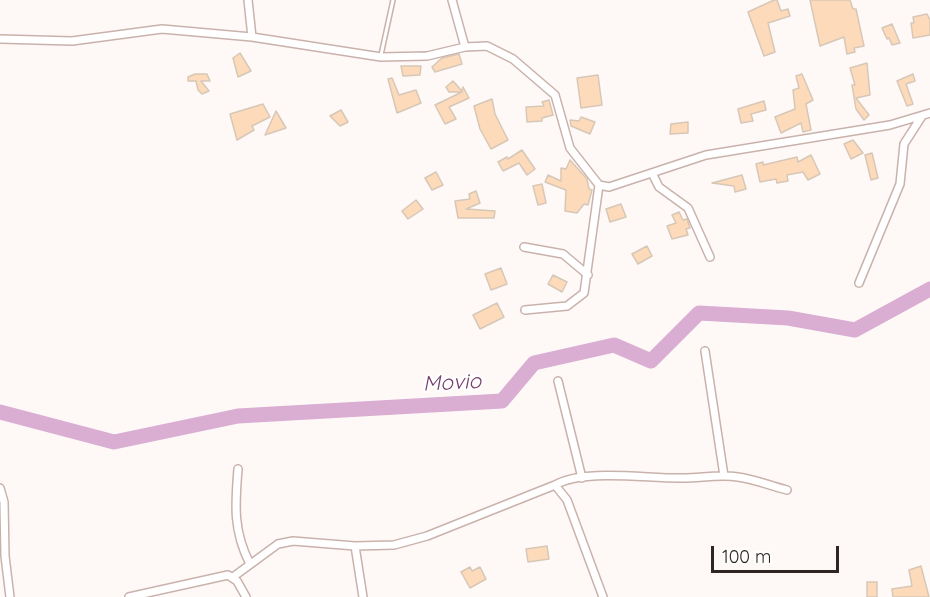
<!DOCTYPE html>
<html>
<head>
<meta charset="utf-8">
<style>
  body { margin:0 }
  #map { position:relative; width:930px; height:597px; overflow:hidden; background:#fef9f7; font-family:Quicksand,sans-serif }
  canvas { display:block }
  .scale { position:absolute; left:711px; top:546px; width:128px; height:27px; box-sizing:border-box; border:3px solid #2f2623; border-top:0; padding-left:8px; font-size:18px; line-height:21px; white-space:nowrap; color:#2f2623; -webkit-text-stroke:4px #fff; paint-order:stroke }
</style>
</head>
<body>
<div id="map">
<canvas width="930" height="597"></canvas>
<div class="scale">100 m</div>
</div>
<script>
const context = document.querySelector('canvas').getContext('2d');
context.lineJoin = 'round';
function stroke(path, color, width, dash) {
  context.strokeStyle = color;
  context.lineWidth = width;
  context.lineCap = dash ? 'butt' : 'round';
  context.setLineDash(dash || []);
  context.stroke(path);
}
function fill(path, color) {
  context.fillStyle = color;
  context.fill(path, 'evenodd');
}
function drawText(font, color, halo, rows, align = 'center') {
  context.font = font + ' Quicksand,sans-serif';
  context.lineWidth = 4.5;
  context.setLineDash([]);
  context.textBaseline = 'middle';
  context.strokeStyle = halo;
  context.fillStyle = color;
  for (const [text, x, y, turn = 0] of rows) {
    context.save();
    context.translate(x, y);
    context.rotate((+turn || 0) * Math.PI / 180);
    context.textAlign = isNaN(turn) ? turn : align;
    if (halo) context.strokeText(text, 0, 0);
    context.fillText(text, 0, 0);
    context.restore();
  }
}
stroke(new Path2D(`
  M0,412L114,442L238,416L502,401L534,363L614,345L651,361L699,313L788,318L855,330L930,289`), '#daadd3', 15);
const building = new Path2D(`
  M774,0H777L781,11L788,9L790,16L768,23L775,52L764,56L748,12Z
  M810,0H850L853,9H856L864,46L854,48L855,52L847,54L844,37L820,46Z
  M927,14L930,20V35L913,38L911,23H914L913,17Z
  M892,24L900,43L892,45L889,38L887,39L882,28Z
  M240,53L251,71L238,77L233,58Z
  M459,54L462,64L435,72L432,67L442,58Z
  M867,63L870,95L856,98L869,115L864,120L856,109L852,85H855L850,68Z
  M401,66H421L420,75L403,76Z
  M195,74H207L210,81H201L209,91L202,94L198,90L196,81H188V77Z
  M802,74L813,100L806,104L811,130L803,132L801,123L781,133L775,117L795,109L793,90L799,88L796,76Z
  M913,74L915,81L906,84L913,104L907,106L897,81Z
  M598,75L602,105L581,108L577,78Z
  M392,78L399,95L416,90L421,103L397,113L388,79Z
  M453,81L462,91L463,87L469,98L449,107L456,119L445,124L435,105L462,92H449L446,87Z
  M492,99L495,114L508,140L491,149L480,129L474,106Z
  M549,100L553,115L542,118V121L527,122L526,107L544,106L542,102Z
  M764,101L766,110L751,114L753,121L741,123L738,109Z
  M263,104L270,117L252,126L254,130L237,140L230,114Z
  M341,110L348,122L340,126L330,116Z
  M276,111L286,128L265,135Z
  M581,117L595,122L590,134L571,126L570,120L579,121Z
  M688,122V133L670,134L671,124Z
  M853,140L863,153L851,159L844,144Z
  M522,150L535,169L527,175L519,163L503,171L498,162L507,157L508,159Z
  M872,153L878,178L871,180L865,155Z
  M811,155L820,174L808,180L803,172L787,175L788,181L777,183L776,179L760,182L756,164L763,162V165L797,157L798,162Z
  M570,160L587,179L589,189L592,190L588,205L584,204L577,213L565,211L566,190L545,182L548,175L561,181V168L566,169Z
  M436,172L443,185L432,190L425,178Z
  M742,175L746,189L735,192L734,186L712,183Z
  M542,184L546,203L538,205L533,186Z
  M476,191L480,203L466,209L495,211L494,218H458L455,201L470,199L469,194Z
  M416,200L423,209L408,219L402,211Z
  M621,204L626,217L610,222L606,209Z
  M679,212L683,220L687,219L690,228L686,229L688,235L672,239L667,226L676,223L672,215Z
  M647,246L652,256L638,264L632,254Z
  M501,268L507,284L491,290L485,274Z
  M553,275L567,282L562,292L548,284Z
  M497,303L504,317L480,329L473,315Z
  M547,546L549,559L528,562L526,549Z
  M921,566L929,597H893L892,589L912,586L909,570Z
  M470,567L472,571L480,567L486,579L470,588L461,572Z
  M867,582H877V597H867Z`);
fill(building, '#fddbba');
stroke(building, '#d7c7b7', 1.5);
const lane = new Path2D(`
  M381,55L393,0`);
const street = new Path2D(`
  M248,0L252,37
  M452,0L465,47
  M0,39L72,41L162,29L252,37L381,57L427,56L465,47L487,46L513,59L555,95L570,148L599,185L609,187L706,155L890,125L930,113
  M652,173L659,187L688,208L710,257
  M524,247L563,254L588,275
  M859,283L900,184L904,144L922,116
  M525,310L567,306L584,293L599,185
  M705,351L724,476
  M558,381L582,478
  M238,469C235,505 233,531 250,564
  M555,485C584,468 649,479 683,478C701,478 720,474 738,477C754,479 771,486 787,490
  M0,488L4,502L5,556L10,597
  M355,546L363,597
  M233,577L278,544L293,541L355,546L394,545L427,536L555,485L567,500L603,597
  M129,597L228,575L237,581L246,597`);
stroke(lane, '#cab2ac', 6);
stroke(street, '#cab2ac', 10);
stroke(lane, '#fff', 3);
stroke(street, '#fff', 7);
drawText('italic 21px', '#743d6d', '#fff', [
  ["Movio",452,383,-3]
]);
</script>
</body>
</html>
